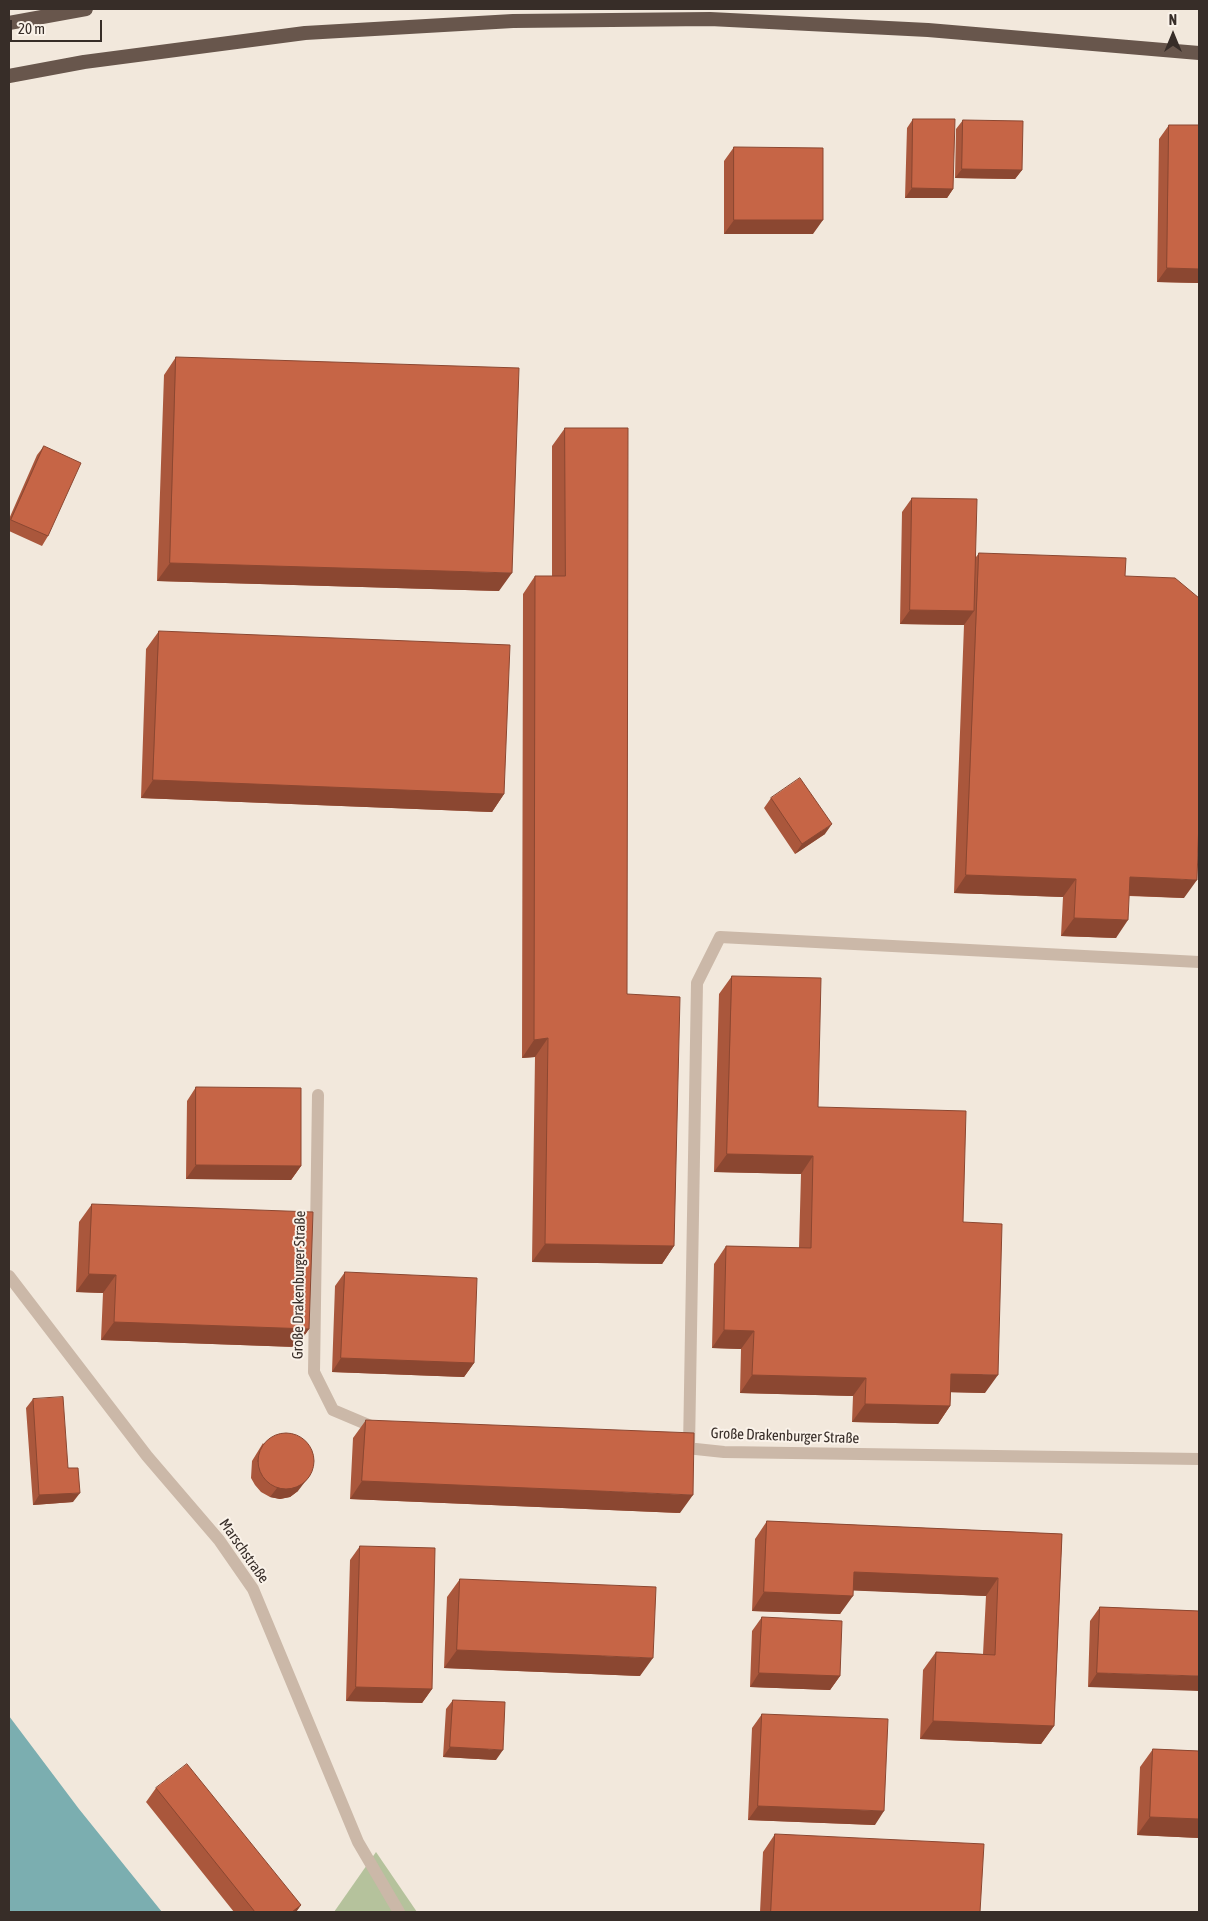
<!DOCTYPE html>
<html>
<head>
<meta charset="utf-8">
<style>
  body { margin:0 }
  #map { position:relative; width:1208px; height:1921px; overflow:hidden; background:#f2e8dc; font-family:"Asap Condensed",sans-serif }
  canvas { display:block }
  .frame { position:absolute; inset:0; border:10px solid #372d28; pointer-events:none }
  .north { position:absolute; left:1148px; top:10px; width:50px; height:50px; -webkit-text-stroke:4px #faf2e9; paint-order:stroke; rotate:0deg; font-size:14px; font-weight:700; line-height:20px; text-align:center; color:#372d28 }
  .north::after { content:''; display:block; margin:auto; width:18px; height:22px; background:#372d28; clip-path:polygon(50% 0,100% 100%,50% 72%,0 100%) }
  .scale { position:absolute; left:10px; top:20px; width:92px; height:22px; box-sizing:border-box; border:2px solid #372d28; border-top:0; padding-left:6px; font-size:15px; line-height:18px; white-space:nowrap; color:#372d28; -webkit-text-stroke:4px #faf2e9; paint-order:stroke }
</style>
</head>
<body>
<div id="map">
<canvas width="1208" height="1921"></canvas>
<div class="frame"></div>
<div class="north">N</div>
<div class="scale">20 m</div>
</div>
<script>
const context = document.querySelector('canvas').getContext('2d');
context.lineJoin = 'round';
function fill(path, color) {
  context.fillStyle = color;
  context.fill(path, 'evenodd');
}
function stroke(path, color, width, dash) {
  context.strokeStyle = color;
  context.lineWidth = width;
  context.lineCap = dash ? 'butt' : 'round';
  context.setLineDash(dash || []);
  context.stroke(path);
}
function drawText(font, color, halo, rows, align = 'center') {
  context.font = font + ' "Asap Condensed",sans-serif';
  context.lineWidth = 4;
  context.setLineDash([]);
  context.textBaseline = 'middle';
  context.strokeStyle = halo;
  context.fillStyle = color;
  for (const [text, x, y, turn = 0] of rows) {
    context.save();
    context.translate(x, y);
    context.rotate((+turn || 0) * Math.PI / 180);
    context.textAlign = isNaN(turn) ? turn : align;
    if (halo) context.strokeText(text, 0, 0);
    context.fillText(text, 0, 0);
    context.restore();
  }
}
fill(new Path2D(`
  M376,1852L417,1912H334Z`), '#b5c29c');
fill(new Path2D(`
  M9,1716L79,1809L162,1912H9Z`), '#7baeb0');
stroke(new Path2D(`
  M318,1095L314,1372L333,1410L378,1429
  M677,1447L724,1452L1199,1459
  M689,1447L697,983L720,937L1199,962`), '#cbb8a8', 12);
stroke(new Path2D(`
  M9,1276L147,1456L219,1540L253,1589L358,1842L399,1912`), '#cbb8a8', 12);
stroke(new Path2D(`
  M9,23L86,9
  M9,76L84,62L305,33L513,21L710,19L928,30L1199,53`), '#68564c', 14);
fill(new Path2D(`
  M913,119L953,189L947,198H905L907,128Z
  M963,120L1022,170L1015,179L955,178L956,129Z
  M1169,125H1199V283L1157,282L1159,139Z
  M734,147L813,234H724V161Z
  M176,357L499,591L157,581L164,375Z
  M565,428L627,994L674,1246L662,1264L532,1262L535,1057L522,1058L523,594L535,576H552V446Z
  M44,446L48,536L42,546L9,531V519L37,455Z
  M912,498L976,557L979,553L1125,576L1184,898L1129,896L1116,938L1061,936L1063,897L954,893L964,625L900,624L902,512Z
  M159,631L504,794L492,812L141,798L146,649Z
  M771,798L825,834L795,854L764,808Z
  M732,976L818,1107L963,1222L985,1393L951,1392L950,1406L938,1424L852,1422L853,1396L740,1393L741,1349L712,1348L714,1264L726,1246L799,1248L801,1174L714,1172L719,994Z
  M196,1087L301,1166L291,1180L186,1179L187,1101Z
  M92,1204L309,1329L296,1347L101,1340L103,1293L76,1292L79,1222Z
  M345,1272L474,1363L464,1377L332,1372L335,1286Z
  M33,1399L68,1468L73,1502L33,1505L26,1408Z
  M366,1420L680,1513L350,1499L353,1438Z
  M263,1443L298,1491L290,1497L280,1499L270,1497L261,1492L255,1485L251,1478L252,1461Z
  M767,1521L1062,1534L1054,1726L1041,1744L920,1739L923,1670L936,1652L983,1654L986,1596L853,1590L840,1614L752,1611L755,1539Z
  M360,1546L432,1689L422,1703L346,1701L350,1560Z
  M460,1579L640,1676L444,1668L447,1597Z
  M1100,1607L1199,1611L1088,1687L1090,1621Z
  M762,1617L840,1676L830,1690L750,1687L752,1631Z
  M453,1700L496,1760L443,1757L446,1709Z
  M762,1714L875,1825L748,1820L752,1728Z
  M1153,1749L1199,1751V1838L1137,1835L1140,1767Z
  M156,1788L301,1905L296,1912H234L146,1802Z
  M775,1834L980,1912H760L763,1852Z`), '#aa573c');
fill(new Path2D(`
  M962,169L1022,170L1015,179L955,178Z
  M912,188L953,189L947,198H905Z
  M734,220H823L813,234H724Z
  M1167,268L1199,269V283L1157,282Z
  M170,563L512,573L499,591L157,581Z
  M910,610L974,611L964,625L900,624Z
  M153,780L504,794L492,812L141,798Z
  M832,824L825,834L795,854L802,844Z
  M966,875L1076,879L1063,897L954,893Z
  M1130,877L1197,880L1184,898L1117,895Z
  M1074,918L1128,920L1116,938L1061,936Z
  M548,1038L535,1057L522,1058L534,1040Z
  M727,1154L813,1156L801,1174L714,1172Z
  M196,1165L301,1166L291,1180L186,1179Z
  M545,1244L674,1246L662,1264L532,1262Z
  M89,1274L116,1275L103,1293L76,1292Z
  M114,1322L309,1329L296,1347L101,1340Z
  M724,1330L754,1331L741,1349L712,1348Z
  M341,1358L474,1363L464,1377L332,1372Z
  M951,1374L998,1375L985,1393L939,1392Z
  M752,1375L866,1378L853,1396L740,1393Z
  M865,1404L950,1406L938,1424L852,1422Z
  M311,1474L298,1491L290,1497L280,1499L270,1497L277,1488Z
  M362,1481L693,1495L680,1513L350,1499Z
  M80,1493L73,1502L33,1505L39,1495Z
  M854,1572L998,1578L986,1596L841,1590Z
  M764,1592L853,1596L840,1614L752,1611Z
  M457,1650L653,1658L640,1676L444,1668Z
  M759,1673L840,1676L830,1690L750,1687Z
  M1097,1673L1199,1676V1691L1088,1687Z
  M356,1687L432,1689L422,1703L346,1701Z
  M933,1721L1054,1726L1041,1744L920,1739Z
  M450,1747L503,1750L496,1760L443,1757Z
  M758,1806L884,1811L875,1825L748,1820Z
  M1150,1817L1199,1819V1838L1137,1835Z
  M301,1905L296,1912H292Z`), '#8b4731');
const building = new Path2D(`
  M913,119H955L953,189L912,188Z
  M963,120L1023,121L1022,170L962,169Z
  M1169,125H1199V269L1167,268Z
  M734,147L823,148V220H734Z
  M176,357L519,368L512,573L170,563Z
  M565,428H628L627,994L680,997L674,1246L545,1244L548,1038L534,1040L535,576H565Z
  M44,446L81,463L48,536L11,520Z
  M912,498L977,499L974,611L910,610Z
  M979,553L1126,558L1125,576L1175,578L1199,598V819L1197,880L1130,877L1128,920L1074,918L1076,879L966,875Z
  M159,631L510,645L504,794L153,780Z
  M800,778L832,824L802,844L771,798Z
  M732,976L821,978L818,1107L966,1111L963,1222L1002,1224L998,1375L951,1374L950,1406L865,1404L866,1378L752,1375L754,1331L724,1330L726,1246L811,1248L813,1156L727,1154Z
  M196,1087L301,1088V1166L196,1165Z
  M92,1204L313,1212L309,1329L114,1322L116,1275L89,1274Z
  M345,1272L477,1278L474,1363L341,1358Z
  M63,1397L68,1468H78L80,1493L39,1495L33,1399Z
  M366,1420L694,1433L693,1495L362,1481Z
  M258 1461a28 28 0 1 1 56 0a28 28 0 1 1-56 0Z
  M767,1521L1062,1534L1054,1726L933,1721L936,1652L995,1655L998,1578L854,1572L853,1596L764,1592Z
  M360,1546L435,1548L432,1689L356,1687Z
  M460,1579L656,1587L653,1658L457,1650Z
  M1100,1607L1199,1611V1676L1097,1673Z
  M762,1617L842,1621L840,1676L759,1673Z
  M453,1700L505,1702L503,1750L450,1747Z
  M762,1714L888,1719L884,1811L758,1806Z
  M1153,1749L1199,1751V1819L1150,1817Z
  M187,1764L301,1905L292,1912H255L156,1788Z
  M775,1834L984,1844L980,1912H771Z`);
fill(building, '#c66546');
stroke(building, '#8b4731', 1);
drawText('15px', '#372d28', '#faf2e9', [
  ["Große Drakenburger Straße",299,1285,-89],
  ["Große Drakenburger Straße",785,1436,2],
  ["Marschstraße",244,1551,55]
]);
</script>
</body>
</html>
